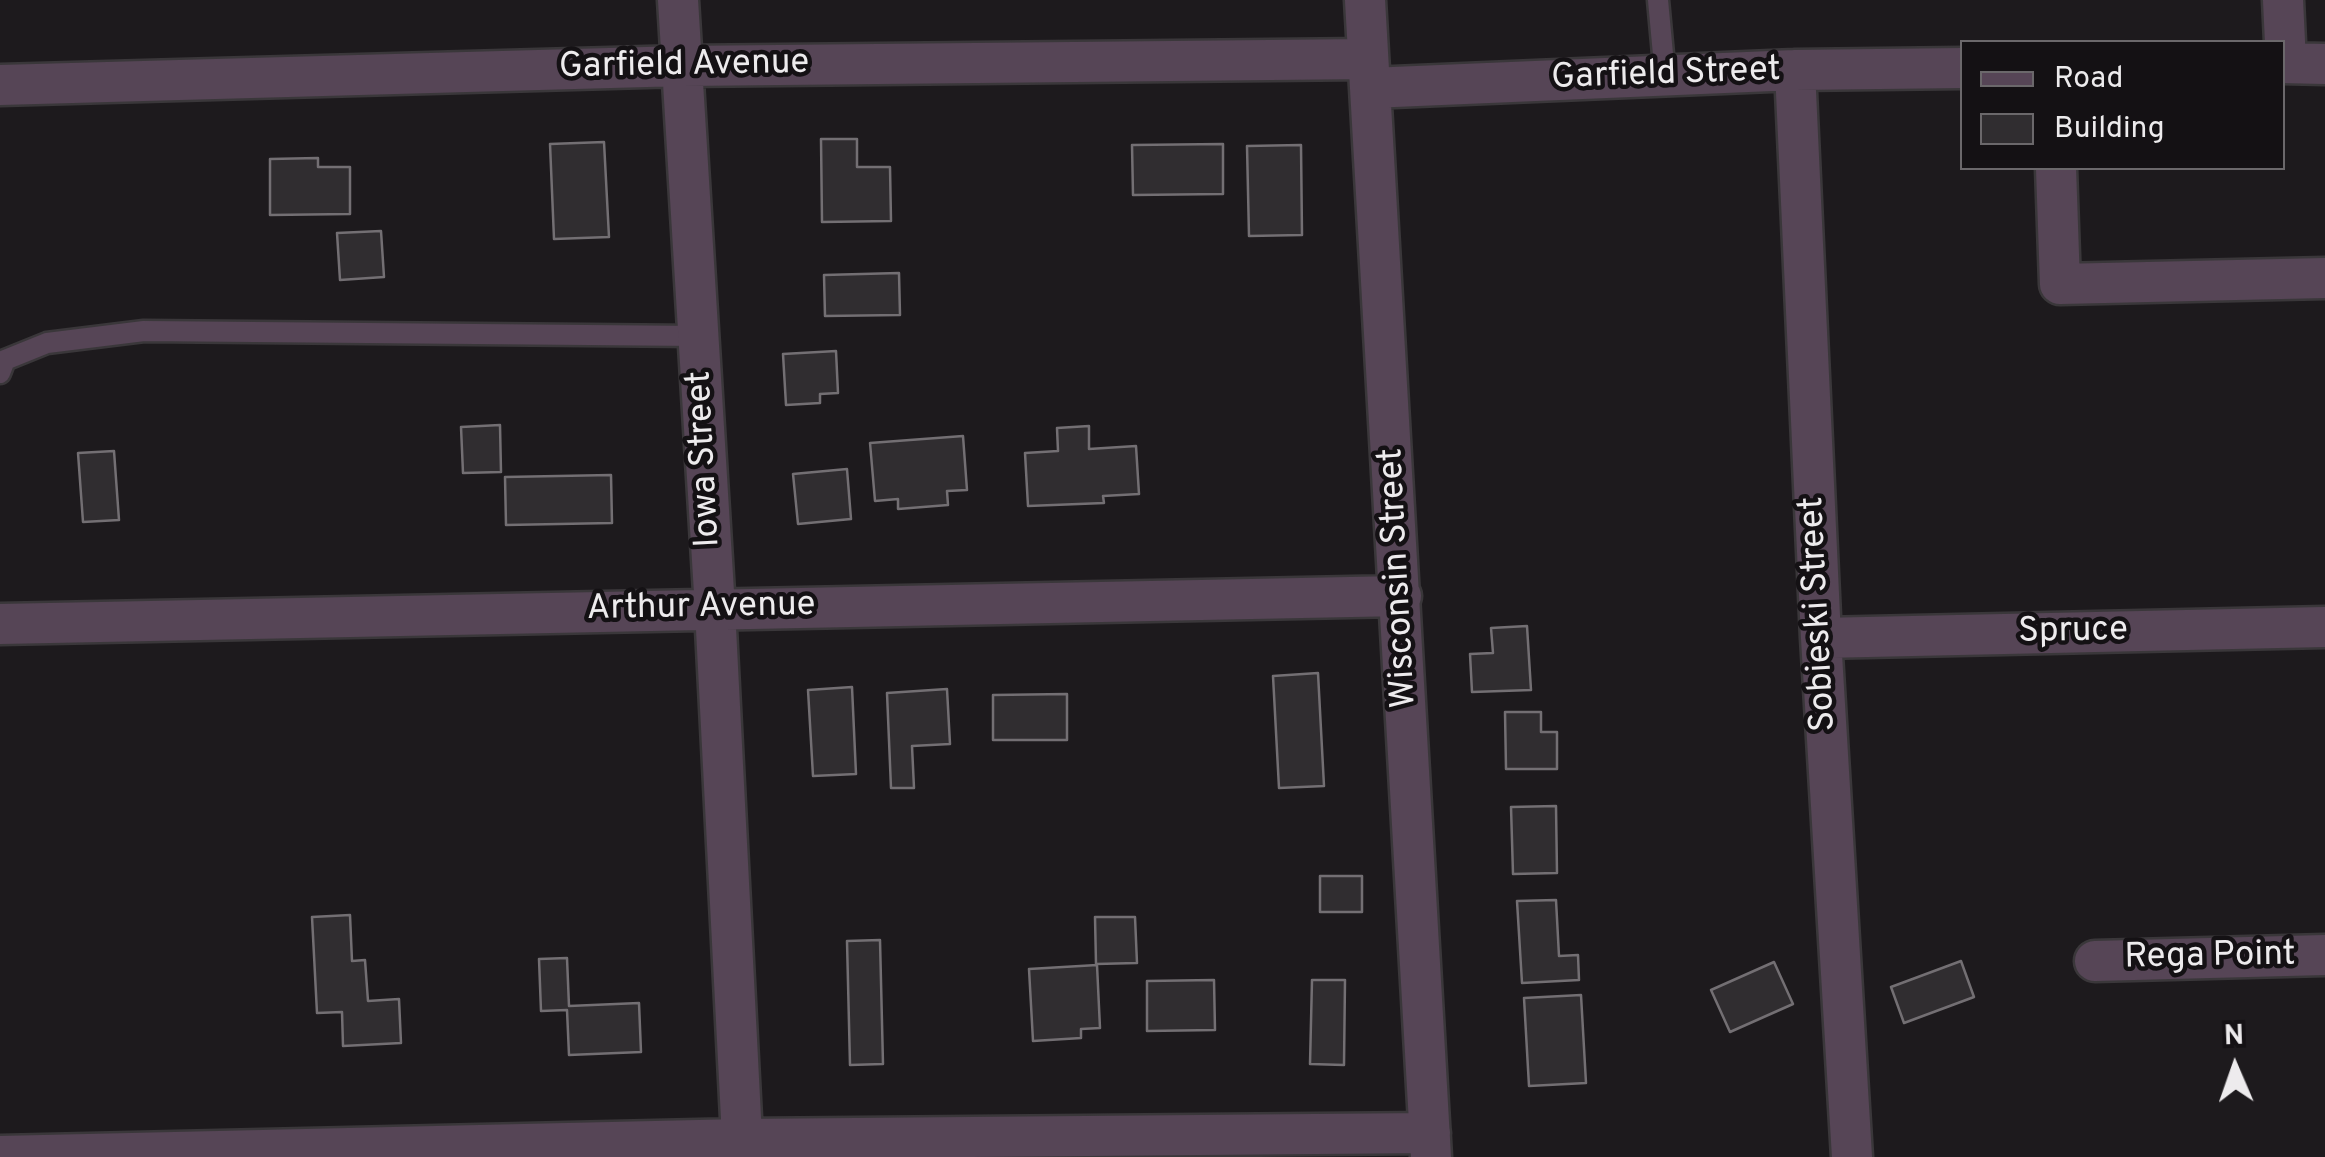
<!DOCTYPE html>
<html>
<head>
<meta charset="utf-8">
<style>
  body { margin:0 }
  #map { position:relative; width:2325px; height:1157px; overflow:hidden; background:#1d1a1d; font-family:Overpass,sans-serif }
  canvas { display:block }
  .legend { position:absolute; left:1960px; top:40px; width:325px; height:130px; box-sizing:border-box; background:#141114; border:2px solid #6b686b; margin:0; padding:12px 18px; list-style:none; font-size:30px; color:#edebed }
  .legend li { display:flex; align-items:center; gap:20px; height:50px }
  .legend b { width:50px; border:2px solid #6b686b }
  .north { position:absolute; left:2185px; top:1017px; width:100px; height:100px; -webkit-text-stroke:8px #141114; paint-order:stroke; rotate:358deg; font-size:28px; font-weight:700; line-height:40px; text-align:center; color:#edebed }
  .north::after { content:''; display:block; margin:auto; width:35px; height:45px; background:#edebed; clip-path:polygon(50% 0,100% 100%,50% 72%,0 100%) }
</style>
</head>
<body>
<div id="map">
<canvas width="2325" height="1157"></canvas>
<ul class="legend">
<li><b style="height:12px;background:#564556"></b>Road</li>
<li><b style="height:28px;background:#302d30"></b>Building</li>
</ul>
<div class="north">N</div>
</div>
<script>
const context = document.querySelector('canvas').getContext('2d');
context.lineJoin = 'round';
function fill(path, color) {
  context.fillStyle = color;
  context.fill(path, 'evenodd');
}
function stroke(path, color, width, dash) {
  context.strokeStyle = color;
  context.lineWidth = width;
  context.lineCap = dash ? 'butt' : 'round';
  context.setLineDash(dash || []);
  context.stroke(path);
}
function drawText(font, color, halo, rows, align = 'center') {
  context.font = font + ' Overpass,sans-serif';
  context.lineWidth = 9;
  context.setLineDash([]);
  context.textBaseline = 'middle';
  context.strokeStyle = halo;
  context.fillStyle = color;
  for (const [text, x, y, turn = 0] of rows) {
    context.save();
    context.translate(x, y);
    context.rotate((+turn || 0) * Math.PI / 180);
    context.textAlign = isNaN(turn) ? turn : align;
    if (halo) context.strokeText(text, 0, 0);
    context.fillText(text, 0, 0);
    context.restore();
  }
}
const building = new Path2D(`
  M821,139H857V167H890L891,221L822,222Z
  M604,142L609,237L554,239L550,144Z
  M1223,144V194L1133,195L1132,145Z
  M1301,145L1302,235L1249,236L1247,146Z
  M318,158V167H350V214L270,215V159Z
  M381,231L384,277L340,280L337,233Z
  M899,273L900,315L825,316L824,275Z
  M836,351L838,393L820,394V403L786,405L783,354Z
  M500,425L501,472L463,473L461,427Z
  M1089,426V449L1136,446L1139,494L1103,496L1104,503L1028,506L1025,453L1058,451L1057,428Z
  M963,436L967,490L947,491L948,505L898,509V499L875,501L870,443Z
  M114,451L119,520L83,522L78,453Z
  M847,469L851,519L798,524L793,474Z
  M611,475L612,523L506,525L505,477Z
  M1527,626L1531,690L1472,692L1470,654L1493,653L1491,628Z
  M1318,673L1324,786L1279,788L1273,676Z
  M852,687L856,774L813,776L808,690Z
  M947,689L950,744L912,746L914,788H891L887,693Z
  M1067,694V740H993V695Z
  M1505,712H1541V732H1557V769H1506Z
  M1556,806L1557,873L1513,874L1511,807Z
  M1320,876H1362V912H1320Z
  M1556,900L1559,956L1578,955L1579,980L1522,983L1517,901Z
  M350,915L352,961L365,960L368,1001L399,999L401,1043L343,1046L342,1012L317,1013L312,917Z
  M1095,917H1135L1137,963L1096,964Z
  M880,940L883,1064L850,1065L847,941Z
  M567,958L569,1006L639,1003L641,1052L569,1055L567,1010L541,1011L539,959Z
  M1961,961L1974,997L1904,1023L1891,987Z
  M1774,962L1793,1004L1730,1032L1711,990Z
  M1097,965L1100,1028L1081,1029V1038L1033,1041L1029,969Z
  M1214,980L1215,1030L1147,1031V981Z
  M1312,980H1345L1344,1065L1310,1064Z
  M1581,995L1586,1083L1529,1086L1524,998Z`);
fill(building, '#302d30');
stroke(building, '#736f73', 2.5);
const service = new Path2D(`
  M1658,0L1665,76
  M0,373L5,360L47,343L144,331L698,336`);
const minor = new Path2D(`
  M678,0L715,609L743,1157
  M1365,0L1431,1157
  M2283,0L2286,63
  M2282,63L2325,64
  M1795,70L1821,638L1852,1157
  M0,85L682,66L1368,59
  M1370,88L1795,70L1962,68
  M2056,168L2060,284L2325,278
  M0,624L1401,596
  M1821,638L2325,627
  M2095,961L2325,955
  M0,1156L742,1139L1430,1133`);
stroke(service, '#3a373a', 25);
stroke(minor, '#3a373a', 45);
stroke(service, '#564556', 20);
stroke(minor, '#564556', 40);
drawText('35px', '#edebed', '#141114', [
  ["Garfield Avenue",684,67,-1],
  ["Garfield Street",1666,76,-2],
  ["Iowa Street",706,459,-93],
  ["Wisconsin Street",1400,578,-93],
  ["Arthur Avenue",701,609,-1],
  ["Sobieski Street",1820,614,-93],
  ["Spruce",2073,633,-1],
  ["Rega Point",2210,958,-1]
]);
</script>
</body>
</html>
